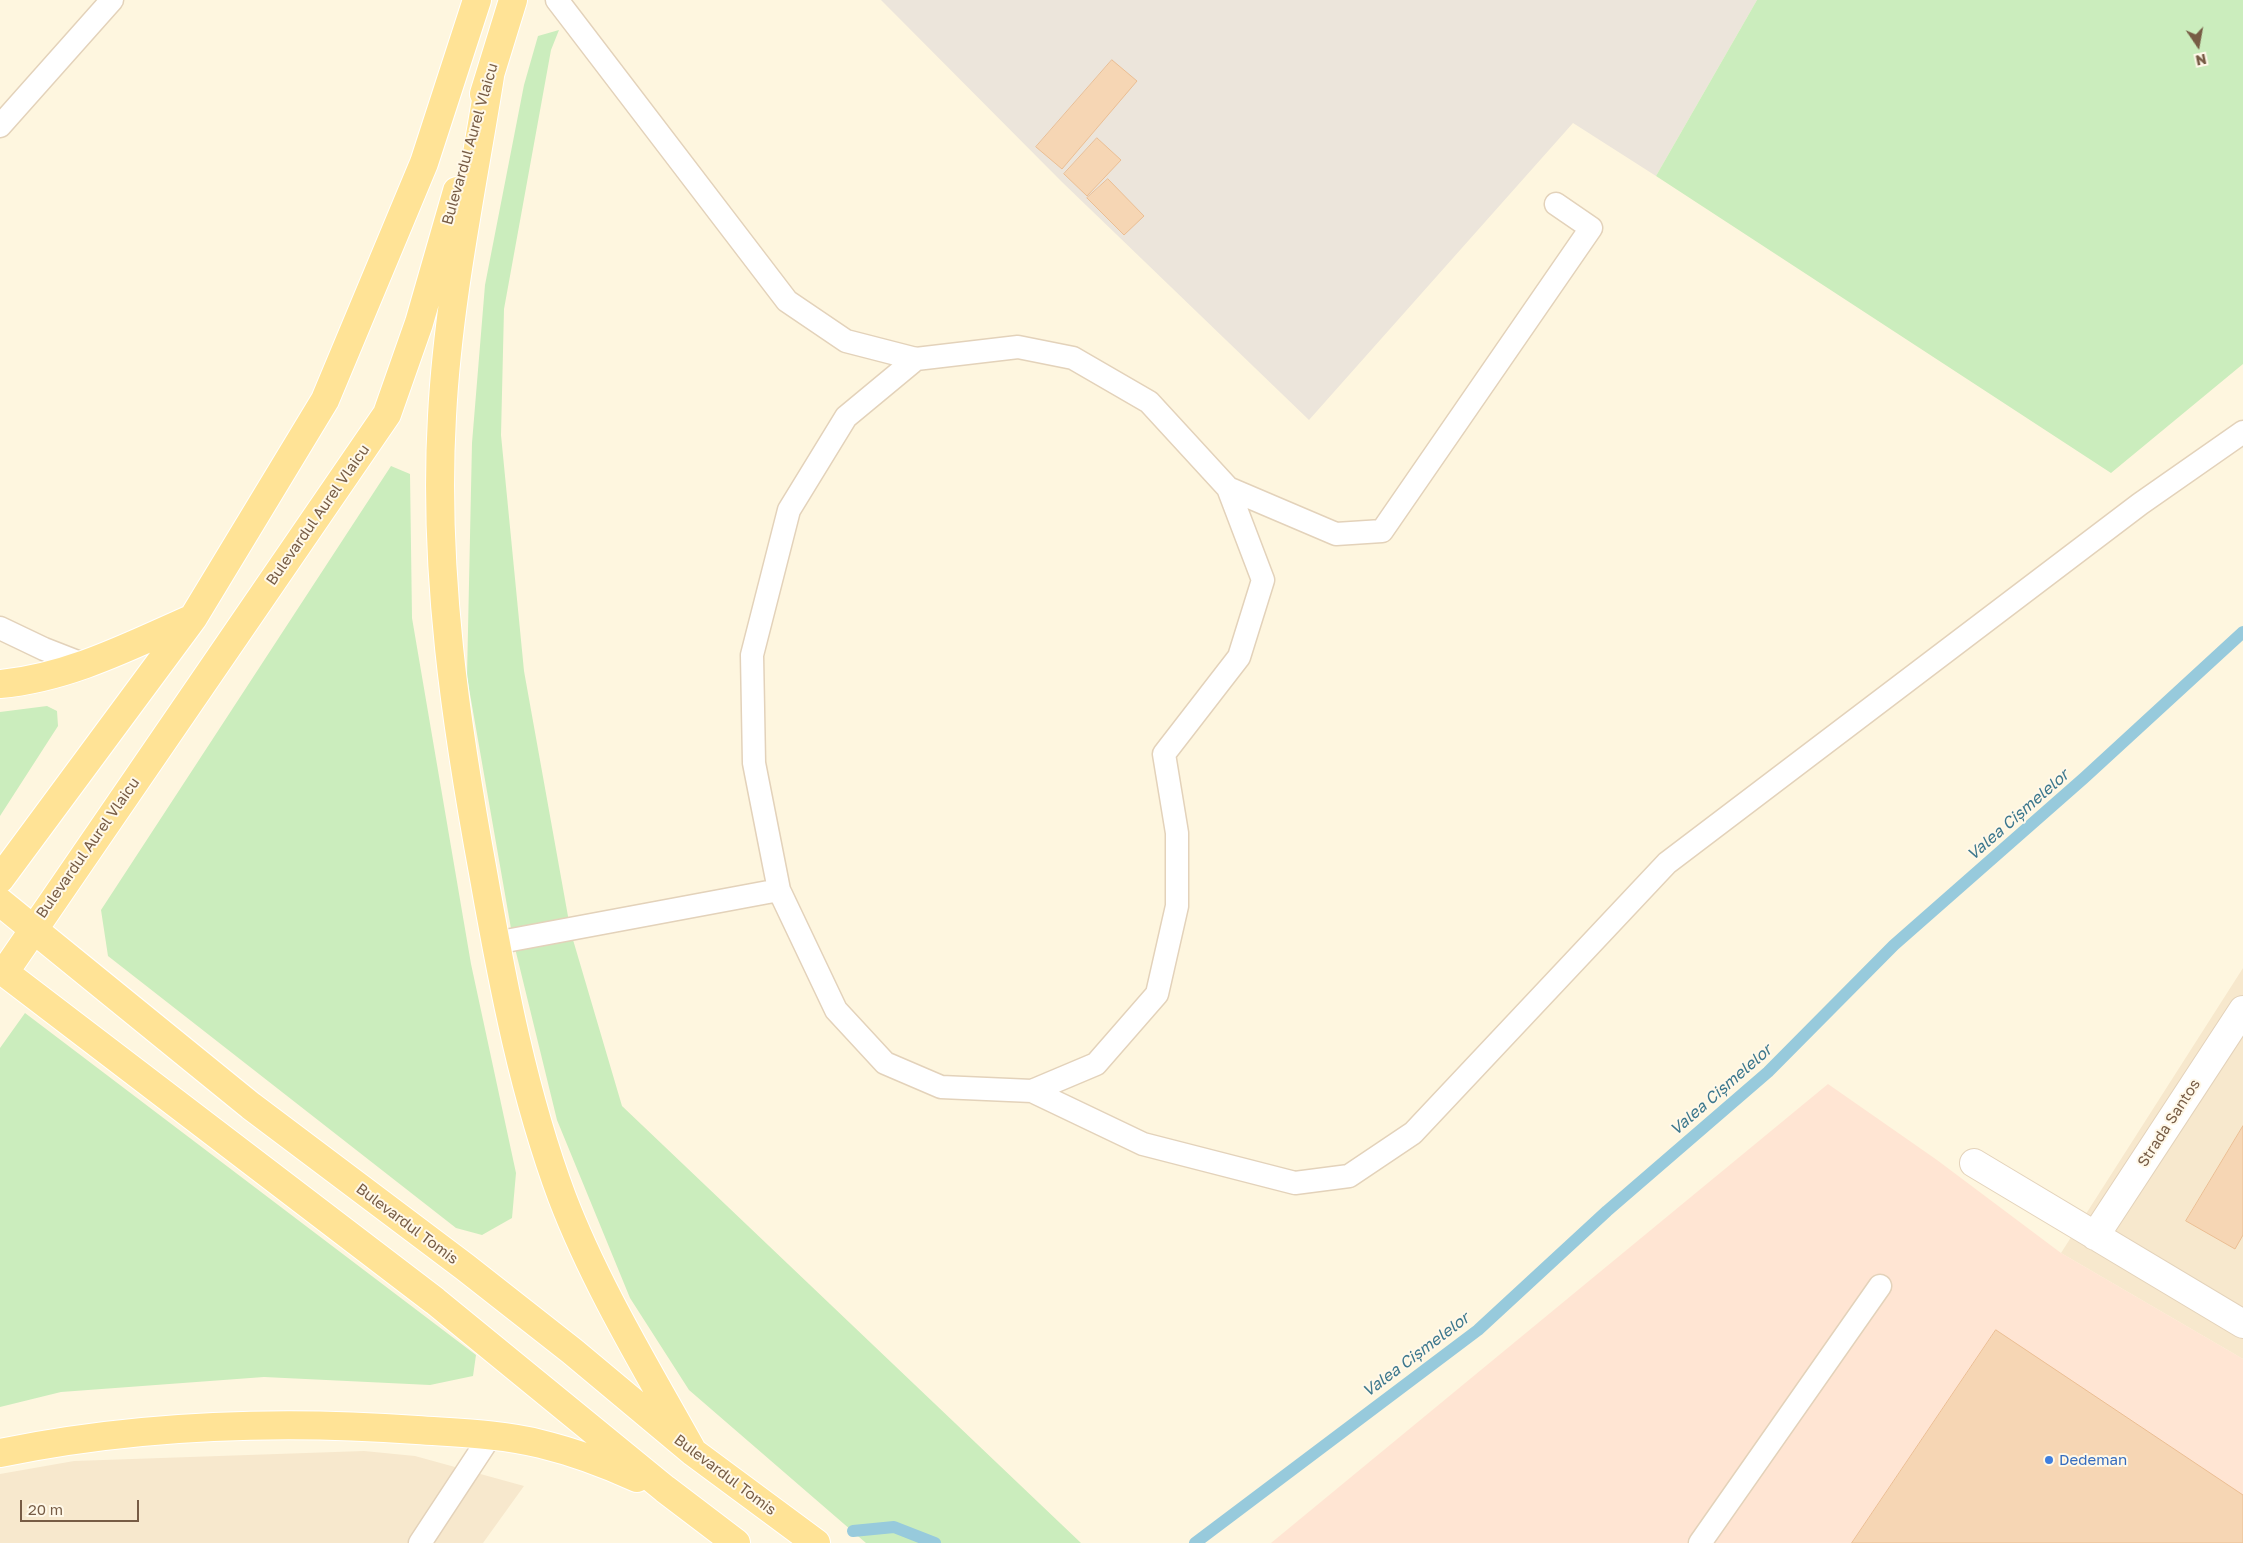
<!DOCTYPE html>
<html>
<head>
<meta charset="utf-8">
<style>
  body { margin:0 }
  #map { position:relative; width:2243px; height:1543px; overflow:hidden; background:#fef6df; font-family:"Golos Text",sans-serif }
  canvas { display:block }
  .north { position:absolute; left:2173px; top:20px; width:50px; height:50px; -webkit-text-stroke:4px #fff8e8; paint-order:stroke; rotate:168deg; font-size:14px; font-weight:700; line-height:20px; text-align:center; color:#775c45 }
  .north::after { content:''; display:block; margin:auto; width:18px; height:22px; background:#775c45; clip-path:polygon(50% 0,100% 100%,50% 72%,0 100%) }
  .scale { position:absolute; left:20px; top:1500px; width:119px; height:22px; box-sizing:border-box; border:2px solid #775c45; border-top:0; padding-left:6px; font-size:15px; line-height:18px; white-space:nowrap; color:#775c45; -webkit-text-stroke:4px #fff8e8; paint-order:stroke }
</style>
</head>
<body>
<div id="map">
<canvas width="2243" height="1543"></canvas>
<div class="north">N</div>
<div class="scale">20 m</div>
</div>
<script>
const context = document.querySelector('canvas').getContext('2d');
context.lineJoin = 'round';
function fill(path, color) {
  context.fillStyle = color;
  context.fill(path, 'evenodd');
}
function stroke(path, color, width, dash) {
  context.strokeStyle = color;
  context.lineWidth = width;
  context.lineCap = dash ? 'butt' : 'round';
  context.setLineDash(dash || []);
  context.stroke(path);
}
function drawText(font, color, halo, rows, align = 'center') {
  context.font = font + ' "Golos Text",sans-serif';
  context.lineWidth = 4;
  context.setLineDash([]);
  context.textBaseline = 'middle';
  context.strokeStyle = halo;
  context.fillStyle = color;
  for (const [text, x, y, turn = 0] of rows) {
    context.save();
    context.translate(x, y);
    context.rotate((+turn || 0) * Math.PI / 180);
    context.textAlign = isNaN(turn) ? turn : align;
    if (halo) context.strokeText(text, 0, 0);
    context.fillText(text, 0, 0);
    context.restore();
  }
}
fill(new Path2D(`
  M2243,968V1359L2061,1253Z
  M364,1451L415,1456L524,1486L483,1543H0V1474L74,1461Z`), '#f7e8cd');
fill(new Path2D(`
  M1828,1084L1937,1160L2061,1253L2243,1359V1543H1271Z`), '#ffe5d3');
fill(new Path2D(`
  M881,0H1757L1656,176L1573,123L1309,420L1062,182Z`), '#ece5db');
fill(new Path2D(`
  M1757,0H2243V364L2111,473L1656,176Z
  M559,30L551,50L504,309L501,435L524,671L571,933L622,1106L1081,1543H866L689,1390L630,1298L557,1120L513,940L467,677L472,443L485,285L524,85L538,36Z
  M391,466L410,474L412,618L471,964L516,1173L512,1218L482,1235L456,1228L108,956L101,910Z
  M47,706L57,711L58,726L0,816V712Z
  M25,1013L476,1355L473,1376L430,1385L264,1377L61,1392L0,1407V1048Z`), '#cbedbd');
stroke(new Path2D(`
  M853,1531L894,1527L935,1543
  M1195,1543L1478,1330L1607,1211L1768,1072L1894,945L2084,778L2243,632`), '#97cadc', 12);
const building = new Path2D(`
  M1112,60L1137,81L1062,169L1036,147Z
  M1097,138L1121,160L1087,196L1064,174Z
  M1108,179L1144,216L1124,235L1087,198Z
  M2243,1126V1235L2235,1249L2186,1221Z
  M1996,1330L2243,1495V1543H1852Z`);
fill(building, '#f6d6b4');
stroke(building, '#ebbe93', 1);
const service = new Path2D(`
  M557,0L787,301L846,341L916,359L1018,347L1073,358L1149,402L1228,488L1263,580L1239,657L1164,754L1177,833V906L1157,994L1096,1064L1032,1091
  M0,126L112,0
  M916,359L846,417L789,510L752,655L754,763L779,890L836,1010L885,1063L941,1087L1032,1091L1143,1144L1295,1183L1349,1176L1413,1133L1667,863L2140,504L2243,432
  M1228,488L1336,534L1382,531L1591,228L1556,204
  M0,628L44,649L85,665
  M495,943L779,890
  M420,1543L491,1435
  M1700,1543L1880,1286`);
const minor = new Path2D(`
  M1974,1163L2243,1324
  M2095,1236L2243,1010`);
const primary = new Path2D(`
  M490,76C472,189 448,302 442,416C433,572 456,726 484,878C503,986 524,1095 562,1197C596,1286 647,1369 693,1452
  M484,94L513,0
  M0,684C68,678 130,646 191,619
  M0,879L193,618L325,400L424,163L477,0
  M0,902L251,1106L465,1267L572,1351L693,1452L816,1543
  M0,969L435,1301L665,1489L736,1543
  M4,973L387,414L419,323L457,191
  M0,1453C137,1425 278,1420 417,1430C458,1433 501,1434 541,1444C574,1452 606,1464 637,1478`);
stroke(service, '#e3d2ba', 25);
stroke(minor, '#e3d2ba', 30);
stroke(primary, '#fff', 30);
stroke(service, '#fff', 22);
stroke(minor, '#fff', 28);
stroke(primary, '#ffe396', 28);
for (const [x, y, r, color] of [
  [2049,1460,5,"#3f7fe0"]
]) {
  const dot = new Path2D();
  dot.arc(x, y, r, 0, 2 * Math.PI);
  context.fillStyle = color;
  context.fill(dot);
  stroke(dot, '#fff8e8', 2);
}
drawText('15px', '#775c45', '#fff8e8', [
  ["Bulevardul Aurel Vlaicu",470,144,-74],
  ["Bulevardul Aurel Vlaicu",318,515,-55],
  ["Bulevardul Aurel Vlaicu",88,848,-55],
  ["Strada Santos",2169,1123,-57],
  ["Bulevardul Tomis",407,1224,37],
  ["Bulevardul Tomis",725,1475,37]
]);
drawText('15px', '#366cbe', '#fff8e8', [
  ["Dedeman",2059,1460]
], 'left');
drawText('italic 16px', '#3c778d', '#fff8e8', [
  ["Valea Cișmelelor",2018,815,-41],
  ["Valea Cișmelelor",1721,1090,-41],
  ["Valea Cișmelelor",1416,1355,-37]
]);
</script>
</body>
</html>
